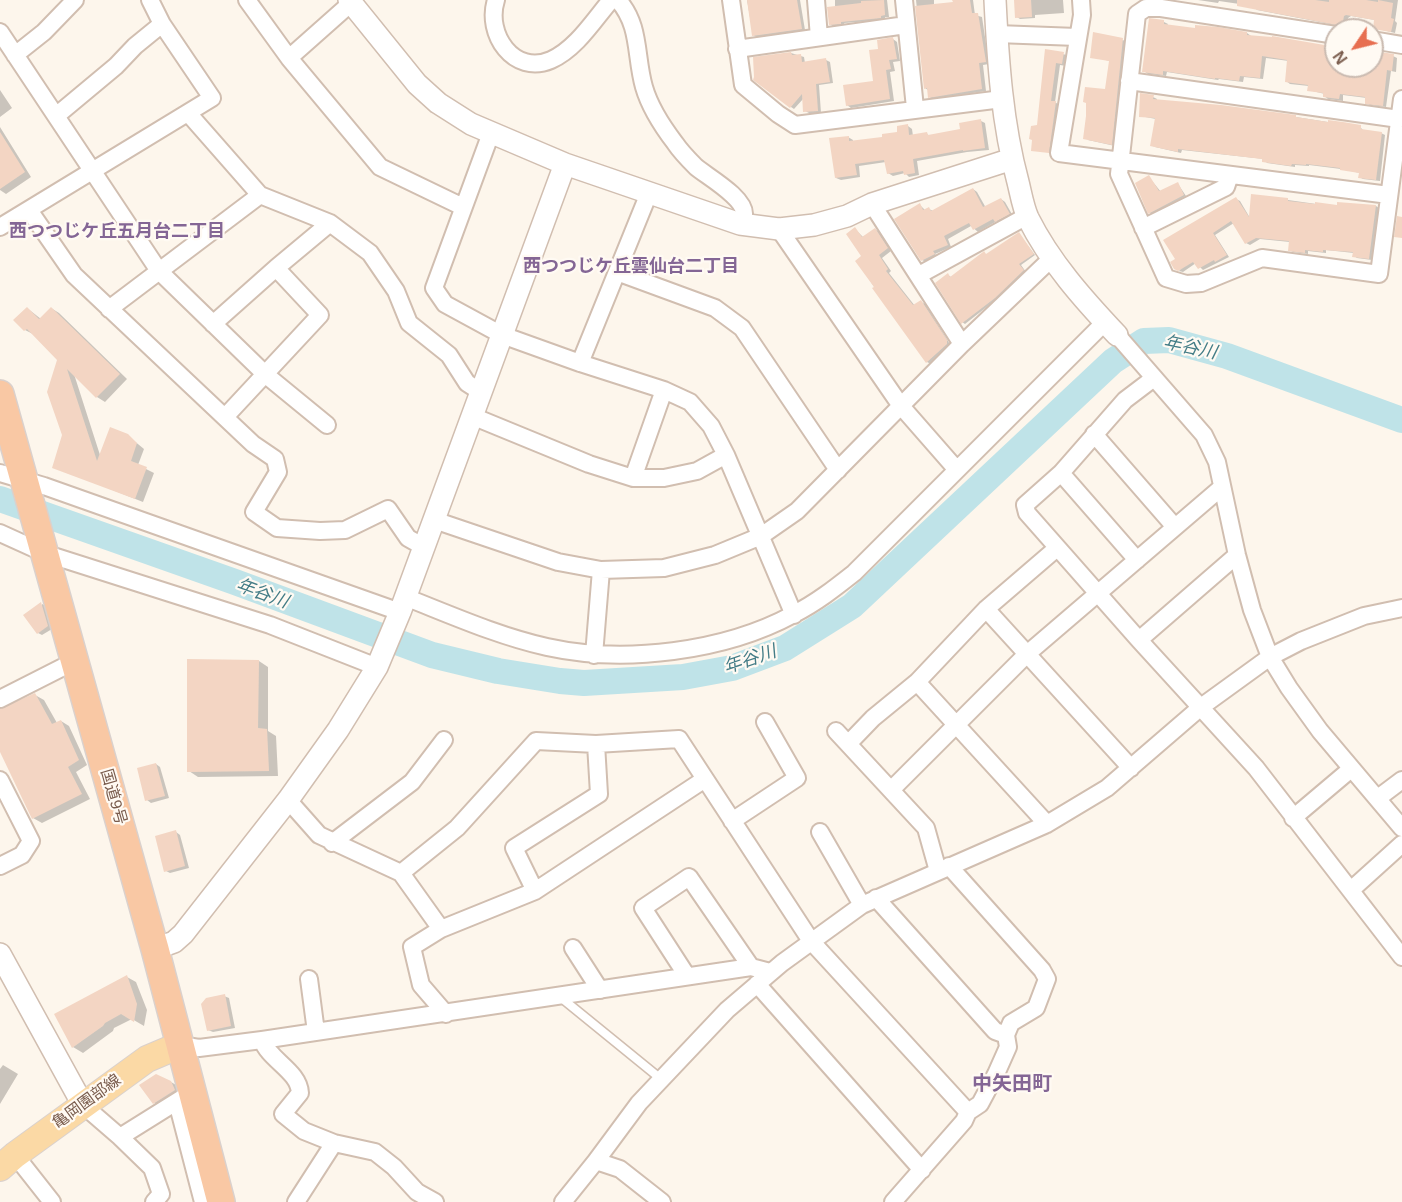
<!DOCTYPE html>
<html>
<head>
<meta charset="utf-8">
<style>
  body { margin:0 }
  #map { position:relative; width:1402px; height:1202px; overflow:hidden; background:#fdf6ec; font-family:Arial,sans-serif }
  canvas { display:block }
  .north { position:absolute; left:1324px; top:18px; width:60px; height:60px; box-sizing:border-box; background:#fffaf3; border:2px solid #cabbb1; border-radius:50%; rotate:235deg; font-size:16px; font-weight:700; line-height:24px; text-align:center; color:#7a5c4d }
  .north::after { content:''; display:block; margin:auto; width:21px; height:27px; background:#e76f51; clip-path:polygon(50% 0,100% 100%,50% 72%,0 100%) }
</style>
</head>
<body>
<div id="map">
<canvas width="1402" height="1202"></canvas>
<div class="north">N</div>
</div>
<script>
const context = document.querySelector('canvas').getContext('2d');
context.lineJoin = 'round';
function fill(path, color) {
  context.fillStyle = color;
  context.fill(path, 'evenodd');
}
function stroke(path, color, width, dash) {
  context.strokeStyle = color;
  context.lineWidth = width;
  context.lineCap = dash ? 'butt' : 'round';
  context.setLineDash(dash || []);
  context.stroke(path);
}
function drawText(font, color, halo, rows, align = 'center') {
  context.font = font + ' Arial,"Noto Sans JP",sans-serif';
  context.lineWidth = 4.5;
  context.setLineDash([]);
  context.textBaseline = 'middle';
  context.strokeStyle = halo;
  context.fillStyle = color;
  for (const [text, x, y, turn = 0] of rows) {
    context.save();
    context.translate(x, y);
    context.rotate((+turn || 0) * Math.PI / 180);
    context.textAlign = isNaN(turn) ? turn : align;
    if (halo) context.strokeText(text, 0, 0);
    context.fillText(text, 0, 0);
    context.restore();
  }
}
fill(new Path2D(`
  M747,0H800L805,30L757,37L753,35Z
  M835,0H887L889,17H885V20L844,23L845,25L834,27L830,24L835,8Z
  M916,0H934V5L954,4V0H973L975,15L982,17L989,64L983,65L986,91L933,99L929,97L928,90L925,88Z
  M1025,0H1063L1064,13L1035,15V18L1020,19L1017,17Z
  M1198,0H1398L1395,21L1397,23L1395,33L1374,28L1375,20L1351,16L1348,18L1346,27L1257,10L1253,6L1219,1L1218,3Z
  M1164,22L1168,24L1167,26L1247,33L1251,36L1336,47V66H1372V52L1393,56L1397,58L1396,72L1391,71L1386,107L1370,105L1366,103L1367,98L1343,95V101L1328,99L1324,96L1325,94L1308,90L1309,86L1290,84L1286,81L1289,61L1266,58L1263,79L1244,77L1243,82L1219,79L1218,80L1167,72L1166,76L1148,74L1144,71Z
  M893,39L897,42L900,61L893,62L895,71L890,72L894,101L851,108L847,105L875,82L880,50Z
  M1123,40L1126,42L1115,146L1088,140L1106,91L1110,61L1092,57Z
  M1047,51L1067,55L1066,66L1060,65L1055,102L1059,105L1053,152L1033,150L1038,127Z
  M791,53L804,57L805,63L826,60L830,62L833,83L819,85L821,113H809L805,111L804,98L794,109L791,107Z
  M0,90L12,108L0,117Z
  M1153,97L1157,99V101L1296,117L1360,127L1364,131L1381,133L1385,135L1380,181L1363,179L1359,177L1360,173L1341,169L1309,165V166L1295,165V167L1267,163L1264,159L1182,150L1181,153L1155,147L1151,145L1156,119L1140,116Z
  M981,121L985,123L989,150L967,152L917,161L919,175L909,177L905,173L893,176L888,173L886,162L859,166L860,177L841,180L836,178L848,137L853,140V142L884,138L899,133L908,126L912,129L913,136L927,134L930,136L962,131Z
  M0,127L31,177L6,194L0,190Z
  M1149,177L1161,192L1178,184L1186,196L1152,214L1150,213Z
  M973,189L977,192L986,208L1001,199L1005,202L1013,216L1000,223L997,221L978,232L971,226L948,239L951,247L935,254L938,257L926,262L922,260L920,205L925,210L929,209L933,211Z
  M1236,199L1240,201L1250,218L1288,200L1338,207L1339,203L1376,206L1379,208L1372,260L1357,258L1354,256V253L1326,250V253L1308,251V254L1293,252L1289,250L1290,242L1260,239L1250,245L1246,243L1234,223L1215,235L1229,257L1203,270L1196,263L1183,272L1179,271Z
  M855,229L863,237L875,229L879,232L891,251L882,258L891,271L889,273L915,306L921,302L925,304L951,346L931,364L927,362L890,311L857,261L863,257Z
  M1019,234L1035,255L1021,265L1026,272L997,299L965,324L962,322L948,275L951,277Z
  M27,308L41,319L51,308L59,313L127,379L105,402L97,397L74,374L100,455L127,435L144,449L138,465L154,473L143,502L54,467L64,435L59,359L33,334L25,330Z
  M42,604L46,606L52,629L42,635L38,633Z
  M259,661L268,667V731L276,736L278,776L198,777L189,771Z
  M35,695L44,700L57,723L61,721L69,726L87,765L76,772L90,799L42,823L33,818L0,748V711Z
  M156,764L160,767L169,798L151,803L147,800Z
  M176,832L180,835L189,868L170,873L166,871Z
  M127,977L136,982L147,1010L144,1026L132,1019L114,1028L113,1031L83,1053L73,1047L56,1015Z
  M224,996L229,998L235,1028L213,1032L208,1030Z
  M3,1065L18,1074L0,1104V1069Z
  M171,1082L176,1085L179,1093L158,1105L154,1103Z`), '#0003');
stroke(new Path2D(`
  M0,499L235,582L432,655L498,671L560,681L584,683L683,677L732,668L785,648L852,606L1113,361L1144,341L1169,340L1227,356L1402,420`), '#bfe3e8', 26);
fill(new Path2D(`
  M747,0H797L802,29L752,36Z
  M884,0L885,15L881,16V18L841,22V24L829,25L827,7L861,3V1Z
  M952,0H970L972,13H978L986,62L979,63L982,89L928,98L927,88L924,89L915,6L953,2Z
  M1014,0H1031L1032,17L1015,18Z
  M1237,0H1315L1329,2V0H1366L1378,2V0L1393,3L1391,18L1394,19L1391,32L1373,29L1374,20L1346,15L1344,16L1342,26L1237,6Z
  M1149,18L1164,20V24L1195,28V25L1218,27L1247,32V35L1272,37V36L1336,47V66H1372V51L1394,54L1392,71L1387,70L1383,106L1365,104V97L1340,94L1339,99L1323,97V93L1307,91L1308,85L1285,82L1287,60L1262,56L1260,78L1240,76L1239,81L1215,78V79L1163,71V75L1142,72Z
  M1093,32L1123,38L1112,145L1083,139L1086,116V103L1083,102L1085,87L1105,89L1109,61L1090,58Z
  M893,37L897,59L889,60L891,69L886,70L890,99L846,106L843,85L873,81L869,50L878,49L877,40Z
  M1045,49L1064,52L1062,64L1056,63L1051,101H1056L1049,153L1031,151L1032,140L1029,139L1031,126L1037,125Z
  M791,52L792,55L801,54L802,62L826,58L830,82L816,84L818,111L803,112L802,94L790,108L753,80L754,77L753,57Z
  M1140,93L1154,95L1153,99L1221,105L1296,115V117L1328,122V120L1343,122L1361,125V129L1382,132L1376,180L1358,178L1359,173L1340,170V168L1306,164V165L1292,164L1291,166L1262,162V159L1178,149V152L1150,146L1155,118L1139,117Z
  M981,119L985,148L963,151V150L913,159L915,173L904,175L903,171L887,174L884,160L855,164L857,175L835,178L829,138L849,136V141L882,137V134L897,132V126L908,124L909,135L927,132L928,135L960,129L959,123Z
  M0,132L25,172L0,189Z
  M1149,175L1159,191L1178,182L1184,195L1148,214L1135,183Z
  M973,188L983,207L1001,198L1010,214L995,222L993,219L973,230L969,223L944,236L948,245L933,251L935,254L921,261L894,219L920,203L923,210L929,207L931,211Z
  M1251,194L1288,198V201L1315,204V202L1337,205V202L1376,205L1369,259L1352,257L1353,252L1323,250V252L1305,250V253L1288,251L1289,241L1256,238L1245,244L1231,221L1213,233L1227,255L1215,262L1214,260L1198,269L1193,262L1178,271L1174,269L1170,262L1175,259L1163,240L1236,197L1249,217Z
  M1397,216L1402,217V238L1394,237Z
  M855,227L862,237L875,228L888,248L879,255L888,269L886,271L913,305L921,300L947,340V344L926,363L872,288L874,287L855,261L861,256L846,234Z
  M1019,232L1034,254L1019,264L1024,270L995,298L961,324L935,283L948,273L950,277L983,252L984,251L986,254Z
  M27,307L39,319L51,307L120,374L96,398L67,369L97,461L110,427L128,434L137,443L131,461L147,467L135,499L52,468L62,435L47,392L57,360L27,329L24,331L13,320Z
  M41,602L48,626L37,634L23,615Z
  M187,659L259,660L258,728L267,729L269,771L187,772Z
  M35,693L52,724L61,720L79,760L68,767L82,794L32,819L0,752V709Z
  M156,763L165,796L145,801L137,768Z
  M176,830L185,866L164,872L155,836Z
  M127,975L137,1004L134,1022L121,1014L105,1023L103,1026L72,1048L54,1014Z
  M225,994L231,1026L207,1031L201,1004L206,998Z
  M156,1074L171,1081L175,1090L153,1104L139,1085Z`), '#f3d5c3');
const service = new Path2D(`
  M559,996L661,1079`);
const minor = new Path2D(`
  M247,0L289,58L380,167L463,207
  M496,0C485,34 514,76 551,60C576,49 594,20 611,0
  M618,0C641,26 635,56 644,87C650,108 662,126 675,143C681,152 689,160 696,167C708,177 746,198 744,215C743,218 741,221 740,224
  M731,0L743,85L778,114L795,125L1002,99
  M816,0L819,37
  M904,0L915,108
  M1081,0L1082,15L1059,153L1389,195
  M0,32L159,271L266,375L327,425
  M997,34L1077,37
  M1336,35L1161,8H1146L1137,14L1119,174L1166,278L1186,284L1201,283L1262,258L1379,274L1402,99
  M1372,40L1402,45
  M737,49L906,25
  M15,55L44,32L75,0
  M289,58L351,3
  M1129,81L1399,119
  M56,116L116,66L135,46L162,24
  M491,133L434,288L445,304L502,335L580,363L664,390L690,402L711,426L726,455L794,615
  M260,195L330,223L370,253L396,291L409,323L449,355L467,383L481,392
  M872,204L962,344
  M29,210L74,275L253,444L275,459L278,472L254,512L277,528L320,531L345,530L388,509L408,538L424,547
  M0,227L212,98L162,24L150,0
  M1143,228L1226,187L1230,175
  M779,229L901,406L957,470
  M617,272L715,308L742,328L838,470
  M919,275L1027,216
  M109,309L260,195L188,113
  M213,324L276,268
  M1117,335L1204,435L1217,462L1237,555L1252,610L1270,657L1289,688L1320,731L1402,828
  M580,363L649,193
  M1154,378L1125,400L1061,473L1025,505L1027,513L1139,640L1256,768L1402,957
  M472,416L589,464L633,478H664L697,471L726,455
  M225,417L320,315L276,268L330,223
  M1094,434L1175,527
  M0,473L44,486L400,612
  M1061,473L1137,560
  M633,478L664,390
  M434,520L558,562L601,570L664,568L715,555L761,536L797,511L962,344L1052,258
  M0,533L44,553L270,625L377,667
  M405,597C451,615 498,636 547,647C624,664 724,652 794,614C816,603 835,588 854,573L1105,322
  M986,609L1131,768
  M1139,640L1237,555
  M594,655L601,570
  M917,682L1047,824
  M0,699L75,661
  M836,731L926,828L938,871
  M848,744L873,718L917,682L986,609L1057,548
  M0,780L31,841L22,855L0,866
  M891,790L1027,654L1222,487
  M1378,798L1402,780
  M288,800L319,835L401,873L441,929
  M1293,818L1351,769
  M732,821L797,778L765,722
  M820,832L862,905
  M332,843L412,782L444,740
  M401,873L457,828L536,741L596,744L679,739L811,941L968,1112
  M1351,890L1402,844
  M535,891L514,848L599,794L596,744
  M876,898L995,1031L1006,1035
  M573,948L600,990
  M687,976L643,908L689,877L751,967
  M309,979L316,1032
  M757,984L922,1170
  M446,1014L421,985L412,947L441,929L535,891L705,779
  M262,1040C269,1060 299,1071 300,1093L283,1114L304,1131L334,1143L375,1152L394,1167L417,1192L435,1202
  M180,1045L199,1048L262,1040L751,967L770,972
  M177,1102L203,1202
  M83,1105L120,1137L152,1168L161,1194L154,1202
  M120,1137L184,1097
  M15,1155L52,1202
  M596,1161L620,1169L662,1202
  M296,1202L334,1143
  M563,1202L596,1161L639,1103L727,1010L782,963L862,905L1047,824L1107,788L1201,707L1270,657L1301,641L1364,616L1402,608
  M893,1202L964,1121L968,1112L980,1104L996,1074L1008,1047L1006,1035L1011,1023L1036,1008L1047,979L1042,970L949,866`);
const tertiary = new Path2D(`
  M349,0L417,84L438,103L471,124L565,164L740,224L779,229L814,225L847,216L872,204L1012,159
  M995,0C998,61 1002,123 1018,182C1021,194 1023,207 1028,218C1050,262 1083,299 1117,335
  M155,949L174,942L183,934L288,800L338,730L377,667L400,612L565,164
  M0,954L83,1105`);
const primary = new Path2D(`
  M0,1168L15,1155L147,1059L180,1045`);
const trunk = new Path2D(`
  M0,394L155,949L221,1202`);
stroke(service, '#d1beb0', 11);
stroke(minor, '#d1beb0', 20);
stroke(tertiary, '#d1beb0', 24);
stroke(primary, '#dad1cd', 28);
stroke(trunk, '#dad1cd', 30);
stroke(service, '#fff', 8);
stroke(minor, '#fff', 16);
stroke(tertiary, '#fff', 21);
stroke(primary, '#fbd9a5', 26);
stroke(trunk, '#f9c8a4', 27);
drawText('16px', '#7a5c4d', '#fffaf3', [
  ["国道9号",113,797,74],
  ["亀岡園部線",87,1102,-36]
]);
drawText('bold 18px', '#846695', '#fffaf3', [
  ["西つつじケ丘五月台二丁目",117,232],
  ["西つつじケ丘雲仙台二丁目",631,267]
]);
drawText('italic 18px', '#437c86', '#fffaf3', [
  ["年谷川",1190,348,12],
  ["年谷川",262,594,20],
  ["年谷川",750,660,-19]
]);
drawText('bold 20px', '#846695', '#fffaf3', [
  ["中矢田町",1012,1084]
]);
</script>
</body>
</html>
